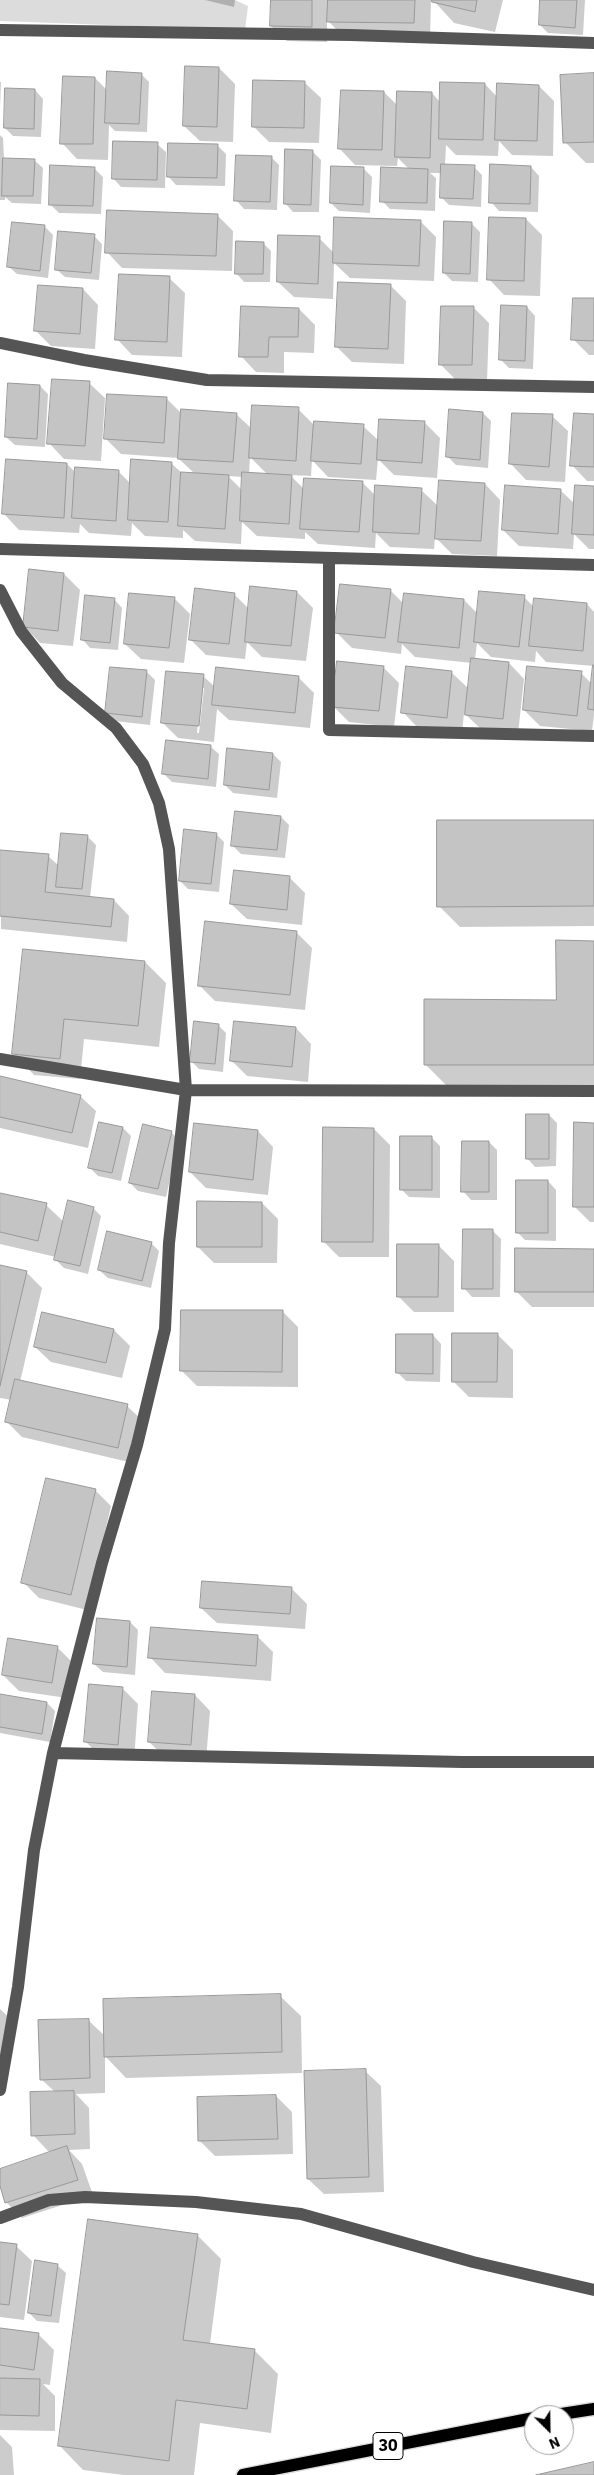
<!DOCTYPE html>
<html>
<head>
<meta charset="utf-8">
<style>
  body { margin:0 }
  #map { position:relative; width:594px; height:2475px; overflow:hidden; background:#fff; font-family:"IBM Plex Sans",sans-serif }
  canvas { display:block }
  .north { position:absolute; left:524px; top:2405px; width:50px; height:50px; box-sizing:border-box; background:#fff; border:1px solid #999; border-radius:50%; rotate:157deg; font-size:14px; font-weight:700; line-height:20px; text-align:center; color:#000 }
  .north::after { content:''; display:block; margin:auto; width:18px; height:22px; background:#000; clip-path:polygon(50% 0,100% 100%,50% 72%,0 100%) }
</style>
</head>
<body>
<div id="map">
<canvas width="594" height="2475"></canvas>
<div class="north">N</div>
</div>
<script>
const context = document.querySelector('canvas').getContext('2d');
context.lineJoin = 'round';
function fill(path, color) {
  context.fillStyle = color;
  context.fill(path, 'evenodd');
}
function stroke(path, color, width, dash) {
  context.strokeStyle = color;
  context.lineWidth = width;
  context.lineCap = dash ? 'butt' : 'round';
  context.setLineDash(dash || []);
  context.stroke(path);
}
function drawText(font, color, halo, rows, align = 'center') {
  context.font = font + ' "IBM Plex Sans",sans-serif';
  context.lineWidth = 4;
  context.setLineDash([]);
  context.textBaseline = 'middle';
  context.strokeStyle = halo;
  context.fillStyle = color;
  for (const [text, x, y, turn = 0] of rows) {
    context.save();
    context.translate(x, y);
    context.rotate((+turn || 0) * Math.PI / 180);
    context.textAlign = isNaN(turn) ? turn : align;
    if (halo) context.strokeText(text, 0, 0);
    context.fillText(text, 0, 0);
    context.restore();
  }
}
fill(new Path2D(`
  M0,0H235L248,6L245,30L0,21Z`), '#dcdcdc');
fill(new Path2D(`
  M205,0H235L234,7Z
  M272,0H431L430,39L344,37L327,20V42L287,41L271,26Z
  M433,0H503L495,32L454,23Z
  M541,0H585L583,35L548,33L540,25Z
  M219,68L235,84L233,142L200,141L184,126Z
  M141,74L149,82L147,132L115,131L109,125L108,160L77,159L62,143L95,78L108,91Z
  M594,75V163H586L565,142Z
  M0,82H1L0,109Z
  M305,83L321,98L319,143L269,142L253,126Z
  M485,84L498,98L539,86L554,101L553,156L512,155L499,141L498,156L456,155L446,145L445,166L474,167L482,175L481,207L449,205L441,197L442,173H430L436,178L435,211L390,209L382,201L409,169L398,158L397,166L355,165L340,149L384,92L398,106L432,93L441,103Z
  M35,90L43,99L41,137L13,136L5,128Z
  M0,135L3,138L4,159L34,160L43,168L41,204L12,203L5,197V200H0Z
  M157,144L166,152L165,188L121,187L113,178Z
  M217,145L226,154L225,186L176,185L168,176Z
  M313,152L321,160L319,212H293L285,203Z
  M271,157L279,165L277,210L244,209L236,200Z
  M531,167L539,176L538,212L499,211L491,202Z
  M94,168L103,177L101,214L59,213L50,204Z
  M363,168L372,177L370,213L339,211L331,203Z
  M217,215L233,231L232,271L122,268L107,252Z
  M526,219L542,235L540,296L504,295L489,279Z
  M420,221L436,237L434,281L350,278L334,263L333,299L294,297L278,282L319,238L334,253Z
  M471,223L480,232L478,282L452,281L444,273Z
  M45,227L53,235L48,278L17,274L8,266Z
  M94,236L102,244L99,280L65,277L56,269Z
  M263,243L271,251L270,282H244L236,273Z
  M169,278L185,293L182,357L132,355L117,339Z
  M390,285L406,301L404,364L352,362L337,347Z
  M83,289L98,305L95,349L51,346L36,331Z
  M594,300V355H589L573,339Z
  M473,307L489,323L487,381L456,380L440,364Z
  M527,307L535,316L533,369L509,368L501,360Z
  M299,309L315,325L314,353L284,352V373L256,372L241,356Z
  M89,383L105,398L101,461L64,459L49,443Z
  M40,386L48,394L45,447L15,445L6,437Z
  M167,399L182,414H236L252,429L298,409L315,426H363L379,441L424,422L440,438L437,478L394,475L378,459L376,480L328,477L312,460L311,476L290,475L304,489L362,482L376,496L421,490L439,507L485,484L500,500L497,556L452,554L435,537L434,549L390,547L376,533L375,548L318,544L305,532V539L257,536L242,522L241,544L195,541L183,530V538L145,536L132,523L131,536L89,533L80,524L79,533L19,530L4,514L67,464L76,473L118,471L131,484L171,463L182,473L195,474L178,458L121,454L105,438ZM250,457L268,475L249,474ZM228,476L243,477V491Z
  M483,413L491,421L488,468L456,465L448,457Z
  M594,415V481H587L572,465Z
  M552,416L568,431L565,482L526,480L511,464Z
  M594,487V549H589L574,534L573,549L519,546L503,530L560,490L575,504Z
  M64,574L80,590L73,646L40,643L25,627Z
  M390,590L404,604L405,594L464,600L478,614L524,597L534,607L587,604L594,612V715L592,731L540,726L524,710L581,673L592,684L594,666L546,662L536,651L535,662L491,657L477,643L475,659L509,663L524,679L518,734L482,730L464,713L462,733L418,728L403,712L451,672L469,689L472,663L415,657L402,644L401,654L352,648L336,632Z
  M297,592L313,608L306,661L262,657L247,642L245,659L206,655L190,639L234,594L249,609Z
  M174,598L190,614L184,663L141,659L125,644Z
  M114,599L122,608L118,650L90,648L82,639Z
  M383,667L399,683L394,727L349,722L334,707Z
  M146,671L155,680L150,725L115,721L106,712Z
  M203,676L215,687L298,677L314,693L310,728L229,720L217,709L214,742L178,738L162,722ZM201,688H204L199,733H197Z
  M210,746L219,754L216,787L172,782L164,774Z
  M273,754L281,762L277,798L233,793L225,785Z
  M281,817L289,825L285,858L241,854L232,845Z
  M594,821V926L460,927L439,906Z
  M216,834L224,842L219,892L188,889L180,881Z
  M88,837L96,845L90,898L114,900L129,916L127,942L1,929L0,851L48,856L59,866Z
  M289,877L305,893L302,925L247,919L231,904Z
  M296,932L312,948L305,1010L215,1001L199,985Z
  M594,942V1085H446L425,1064L557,1001Z
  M145,962L166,983L159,1047L84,1039L80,1079L34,1075L14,1054Z
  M218,1025L226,1033L223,1072L199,1069L191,1061Z
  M296,1028L311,1044L308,1082L247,1076L231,1060Z
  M0,1077L80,1096L96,1111L88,1148L0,1128Z
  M549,1115L557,1123L556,1166L535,1167L527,1158Z
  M100,1123L123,1128L131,1136L121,1181L98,1176L90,1168Z
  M594,1124V1222H590L574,1206Z
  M374,1129L390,1145L389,1257H339L323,1241Z
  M258,1131L273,1147L268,1195L206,1188L190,1172Z
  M171,1132L179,1140L166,1197L138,1191L130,1183Z
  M432,1138L440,1146V1198L409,1197L401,1189Z
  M489,1142L497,1150V1200H471L463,1191Z
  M548,1181L556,1190V1241L525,1240L517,1232Z
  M0,1194L46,1205L64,1222L93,1208L101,1216L88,1274L64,1268L55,1259L56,1257L0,1244Z
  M262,1203L278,1219L277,1263H214L198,1247Z
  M492,1230L501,1239L500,1297H472L464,1288Z
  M151,1243L159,1251L151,1288L108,1278L99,1270Z
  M438,1245L454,1261V1312H414L398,1296Z
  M594,1250V1307H532L516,1291Z
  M0,1266L26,1272L42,1288L20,1382L127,1406L143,1421L133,1463L22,1437L7,1422L12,1400L0,1398Z
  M282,1311L298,1327V1387L197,1386L182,1371Z
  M43,1314L114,1330L130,1346L122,1378L51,1362L35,1347Z
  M497,1334L513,1350V1398L469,1397L453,1381Z
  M433,1335L441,1344L440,1382L406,1381L398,1373Z
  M95,1490L111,1506L87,1610L39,1598L23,1582Z
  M291,1588L307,1604L305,1629L217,1623L201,1608Z
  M130,1622L138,1630L135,1675L103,1672L94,1664Z
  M257,1636L273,1652L271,1681L165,1673L150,1657Z
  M57,1647L73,1663L67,1698L19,1691L3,1675Z
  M122,1688L138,1704L134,1760L101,1757L85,1741Z
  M0,1695L47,1703L55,1711L50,1742L0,1733Z
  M195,1695L210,1711L206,1760L165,1757L149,1742Z
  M280,1996L301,2016L302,2073L126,2078L105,2056V2093L76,2094L89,2108L90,2149L69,2150L82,2164L93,2195L22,2218L7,2203L0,2182V2170L55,2151H48L33,2135L55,2092L41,2079L88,2020L105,2036Z
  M0,2009L13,2021L0,2076Z
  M365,2071L381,2086L384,2192L324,2194L308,2179Z
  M276,2096L292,2112L293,2154L215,2156L200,2141Z
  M197,2235L221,2259L210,2344L254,2350L278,2374L271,2433L200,2423L194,2475H124L83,2470L59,2445Z
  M0,2243L16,2246L32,2261L24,2320L0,2317Z
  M57,2265L66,2273L59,2323L37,2321L29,2313Z
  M0,2329L38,2334L54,2350L50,2385L43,2384L55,2396V2431L0,2430Z
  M0,2435L12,2447L14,2475H0Z`), '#0003');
const building = new Path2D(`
  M271,0H312V27L270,26Z
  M328,0H415L414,23L327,22Z
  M432,0H477L475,12L432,2Z
  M540,0H577L575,28L539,25Z
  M185,66L219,67L217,127L183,126Z
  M107,71L142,73L139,124L105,123Z
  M594,73V142L563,143L560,75Z
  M63,76L95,77L93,144H60Z
  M253,80L305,81L304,128L252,127Z
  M440,82L485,83L483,140L439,139Z
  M497,83L539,85L537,141L495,140Z
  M5,88L35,89L34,129L4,128Z
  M341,90L384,91L382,150L338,149Z
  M397,91L432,92L430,158L395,157Z
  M113,141L158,142L157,180L112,179Z
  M168,143L218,144L217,178L167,177Z
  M285,149L313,150L311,205L284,204Z
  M236,155L272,156L270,202L234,201Z
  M3,158L35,159L33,196H2Z
  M441,164L475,165L473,199L440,198Z
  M490,164L531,166L530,204L489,203Z
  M50,165L95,167L93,206L49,205Z
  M331,166L364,167L363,205L330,203Z
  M381,167L428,169L427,203L380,202Z
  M107,210L218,214L216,256L105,253Z
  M334,217L421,220L419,266L333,263Z
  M489,217L526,218L524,281L487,280Z
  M444,221L472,222L470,274L443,273Z
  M12,222L45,225L40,271L7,267Z
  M58,231L95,234L91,273L55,270Z
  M278,235L320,236L318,284L277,282Z
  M236,241L264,242L263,274H235Z
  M119,274L170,276L167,342L115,340Z
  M338,282L391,284L388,349L335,347Z
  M38,285L83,288L80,334L34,331Z
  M573,298H594V341L571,340Z
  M501,305L527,306L525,361L499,360Z
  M241,306L299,308L298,337H269L268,357H239Z
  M441,306H474L472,365H439Z
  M52,379L90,381L85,446L47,444Z
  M8,383L40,385L37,439L5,437Z
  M107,394L167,397L164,443L104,439Z
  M252,405L299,407L296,461L249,458Z
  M181,409L237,413L233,462L178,459Z
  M449,409L483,412L480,460L446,457Z
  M512,413L553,414L549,467L509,464Z
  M574,413L594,414V467L570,466Z
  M379,419L425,421L422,463L377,460Z
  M314,421L364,424L361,464L311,461Z
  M6,459L67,463L64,518L2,514Z
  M131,459L172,462L168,522L128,520Z
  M75,467L119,470L116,521L72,518Z
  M181,472L229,475L225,529L178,526Z
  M242,472L292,475L289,524L240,521Z
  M304,478L363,481L359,532L300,529Z
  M439,480L485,483L481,541L435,539Z
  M375,485L422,488L419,534L373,532Z
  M505,485L561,489L558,534L502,530Z
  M575,485L594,486V535L572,534Z
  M29,569L64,573L58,631L23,627Z
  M340,584L391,589L385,638L334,633Z
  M250,586L297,591L291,646L245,642Z
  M195,588L235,593L229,644L189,640Z
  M479,591L525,595L519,647L474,642Z
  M129,593L175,597L169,648L124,644Z
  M404,593L464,599L459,648L398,642Z
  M85,595L115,598L110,643L81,640Z
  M534,598L587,603L583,651L529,646Z
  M471,658L509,662L503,719L465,715Z
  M337,661L384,666L379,711L332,707Z
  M593,665H594V710L588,709Z
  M406,666L452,671L447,718L401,713Z
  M527,666L582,671L577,716L523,710Z
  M110,667L147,670L142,717L105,713Z
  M216,667L299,676L295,713L212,705Z
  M166,671L204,674L199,726L161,723Z
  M166,740L211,745L208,779L162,774Z
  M227,748L273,753L269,790L224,785Z
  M235,811L281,816L277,850L231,846Z
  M437,820H594V906L437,907Z
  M184,829L217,833L211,884L179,881Z
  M61,833L88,835L82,889L56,887Z
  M0,850L49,854L45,892L114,899L111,927L0,916Z
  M234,870L290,876L287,910L230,904Z
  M205,921L297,931L290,995L198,986Z
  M556,940L594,941V1065H424V999L556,1000Z
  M23,949L145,961L138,1026L64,1019L60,1059L12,1054Z
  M194,1021L219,1024L215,1064L190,1062Z
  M234,1021L296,1027L292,1067L230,1061Z
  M0,1076L81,1095L72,1133L0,1117Z
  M526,1114H549V1159H526Z
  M99,1122L123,1127L112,1173L88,1168Z
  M574,1122L594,1123V1207H573Z
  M194,1123L258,1130L253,1180L189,1172Z
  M143,1124L172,1131L158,1189L129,1183Z
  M323,1127L374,1128L373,1242H322Z
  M400,1136H432V1190H400Z
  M462,1141H489V1192H461Z
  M516,1180H548V1233H516Z
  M0,1193L47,1203L38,1241L0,1232Z
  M68,1200L94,1207L80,1266L54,1260Z
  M197,1201L262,1202V1247H197Z
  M463,1229H493V1289H462Z
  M107,1231L152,1242L142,1281L98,1270Z
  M397,1244H439L438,1297H397Z
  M515,1248L594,1249V1292H515Z
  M0,1265L27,1271L0,1386Z
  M181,1310H283L282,1372L180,1371Z
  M42,1312L114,1329L106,1363L34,1347Z
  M452,1333H498L497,1382H452Z
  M396,1334H433V1374L396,1373Z
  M15,1379L128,1404L118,1448L5,1422Z
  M46,1478L96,1489L71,1595L21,1583Z
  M202,1581L292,1587L290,1614L200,1608Z
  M97,1618L130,1621L127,1667L93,1664Z
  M151,1627L258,1635L256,1666L148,1658Z
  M8,1638L58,1646L52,1683L2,1675Z
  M89,1684L123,1687L118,1745L84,1742Z
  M152,1691L195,1694L191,1745L148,1742Z
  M0,1694L47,1702L42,1734L0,1727Z
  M281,1994L282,2052L104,2057L103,1999Z
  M89,2019L90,2078L40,2080L38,2020Z
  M366,2069L369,2177L307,2179L304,2071Z
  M74,2091L75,2134L31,2136L30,2092Z
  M276,2095L278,2139L198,2141L197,2097Z
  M67,2146L78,2180L5,2203L0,2186V2169Z
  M88,2219L198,2234L183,2340L255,2349L247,2409L176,2400L169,2461L58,2446Z
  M0,2242L17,2244L9,2305L0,2304Z
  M35,2260L58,2264L51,2316L28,2313Z
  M0,2328L39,2333L34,2370L0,2365Z
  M0,2378L40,2379L39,2416L0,2415Z
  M594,2462V2475H536Z`);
fill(building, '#c4c4c4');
stroke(building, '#999', 1);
const major = new Path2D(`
  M555,2415L594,2409
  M243,2475L534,2418`);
stroke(major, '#dbdbdb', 15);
stroke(new Path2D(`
  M0,30L351,35L594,43
  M0,343L84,360L207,380L594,387
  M0,549L594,565
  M329,558V730L594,736
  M0,590L21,631L62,683L116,728L143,764L159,803L169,849L186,1090L169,1243L165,1329L137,1445L102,1563L53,1753L34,1850L18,1987L0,2090
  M0,1059L186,1090L594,1091
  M53,1753L462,1762H594
  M0,2218L49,2200L85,2197L196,2202L301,2214L473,2262L594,2290`), '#555', 12);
stroke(major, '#000', 12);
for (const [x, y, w] of [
  [388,2446,30]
]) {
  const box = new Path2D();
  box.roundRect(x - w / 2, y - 13.5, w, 27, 4);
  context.fillStyle = '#fff';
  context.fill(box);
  stroke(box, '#000', 1);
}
drawText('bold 16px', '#000', null, [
  ["30",388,2446]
]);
</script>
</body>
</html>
